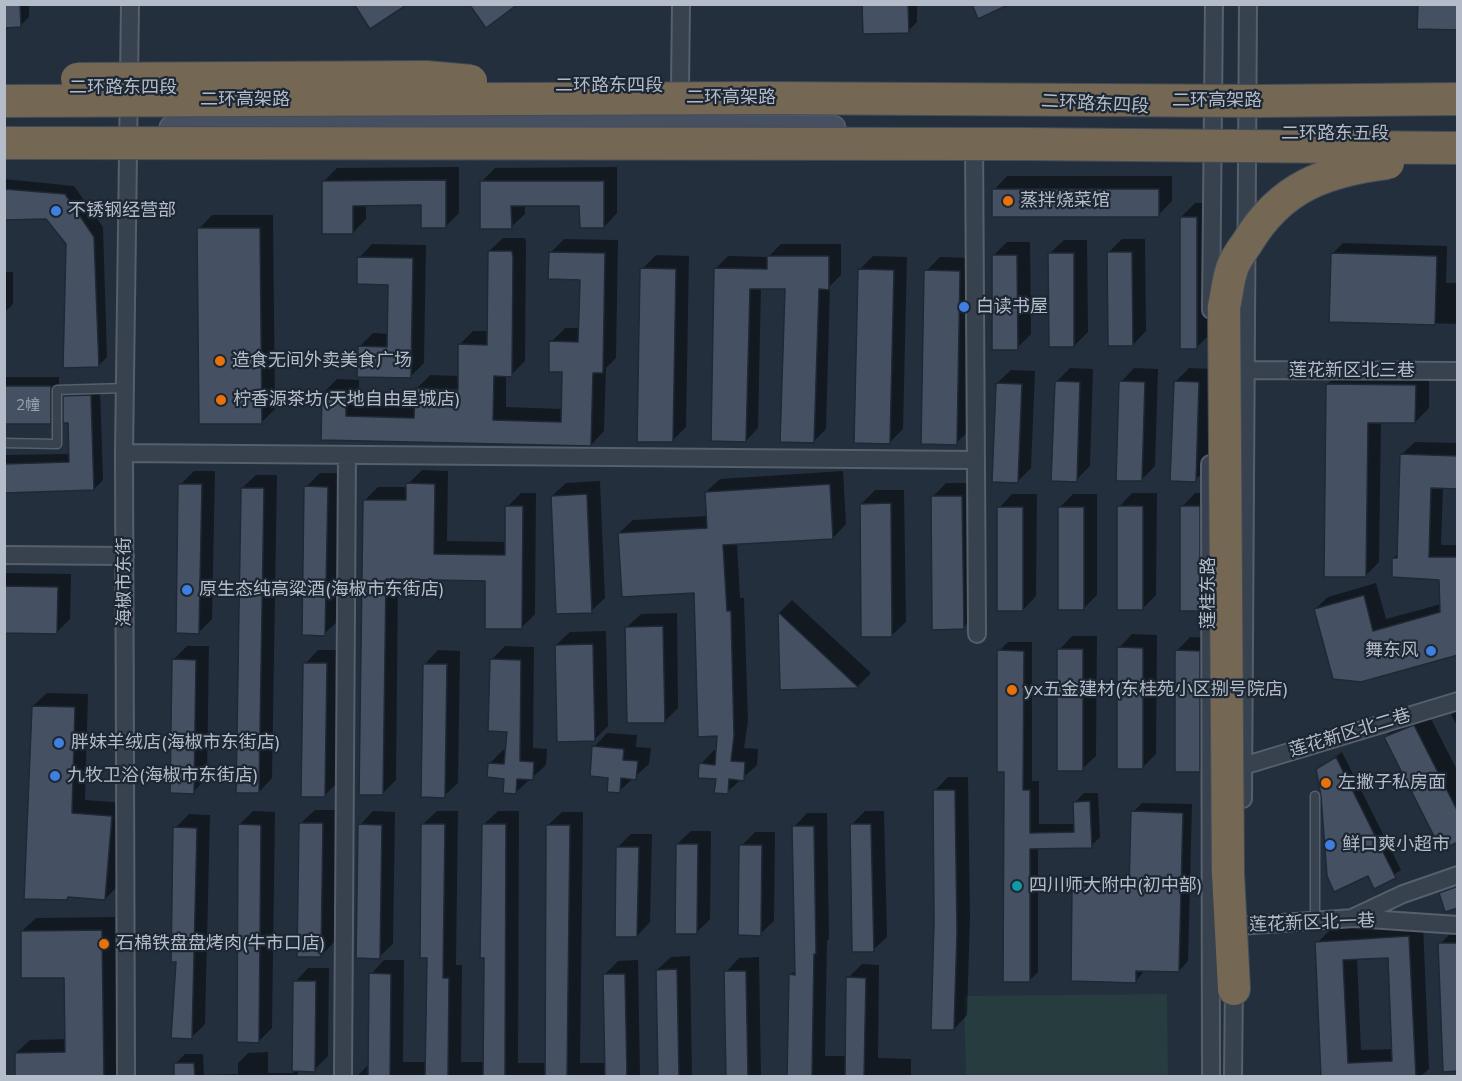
<!DOCTYPE html>
<html>
<head>
<meta charset="utf-8">
<style>
  body { margin:0 }
  #map { position:relative; width:1462px; height:1081px; overflow:hidden; background:#242f3e; font-family:Mulish,sans-serif }
  canvas { display:block }
  .frame { position:absolute; inset:0; border:6px solid #b4bcc9; pointer-events:none }
</style>
</head>
<body>
<div id="map">
<canvas width="1462" height="1081"></canvas>
<div class="frame"></div>
</div>
<script>
const context = document.querySelector('canvas').getContext('2d');
context.lineJoin = 'round';
function fill(path, color) {
  context.fillStyle = color;
  context.fill(path, 'evenodd');
}
function stroke(path, color, width, dash) {
  context.strokeStyle = color;
  context.lineWidth = width;
  context.lineCap = dash ? 'butt' : 'round';
  context.setLineDash(dash || []);
  context.stroke(path);
}
function drawText(font, color, halo, rows, align = 'center') {
  context.font = font + ' Mulish,"Noto Sans SC",sans-serif';
  context.lineWidth = 4.5;
  context.setLineDash([]);
  context.textBaseline = 'middle';
  context.strokeStyle = halo;
  context.fillStyle = color;
  for (const [text, x, y, turn = 0] of rows) {
    context.save();
    context.translate(x, y);
    context.rotate((+turn || 0) * Math.PI / 180);
    context.textAlign = isNaN(turn) ? turn : align;
    if (halo) context.strokeText(text, 0, 0);
    context.fillText(text, 0, 0);
    context.restore();
  }
}
fill(new Path2D(`
  M1167,994L1168,1076H966L964,996Z`), '#263c3f');
fill(new Path2D(`
  M4,4H29V17L20,26Z
  M863,4H917V22L908,31Z
  M459,167V213L445,227L423,204H366V219L353,233L324,181L337,168Z
  M617,167V213L604,227L581,204H525V214L511,227L482,181L495,168Z
  M1007,176H1172V201L1158,215L994,190Z
  M4,179L74,186L103,227L107,357L98,366L68,243L47,218H4Z
  M1195,203H1210V334L1196,348L1181,217Z
  M212,215H273L275,409L261,423L199,229Z
  M503,238H525L526,243L525,361L511,375H506V407L563,409V370L551,342L565,328H580L581,278L550,253L564,239L618,240L616,358L606,368L604,431L591,445L322,438L323,393L337,379L359,380V403L416,404V389L430,375L459,376V345L473,331H488L489,251Z
  M1122,239H1145L1146,331L1133,345L1109,252Z
  M1064,240H1087L1088,332L1074,346L1050,253Z
  M1007,242H1030L1031,334L1017,348L993,256Z
  M1343,243L1447,246L1446,283H1458V324L1330,320L1332,254Z
  M372,244L426,245L424,363L411,376L359,347L373,333L389,334L390,283L359,258Z
  M781,244H841V275L830,286L826,429L814,441L786,287H761L758,428L746,441L716,268L728,256L768,257Z
  M656,255L689,256L686,427L672,441L642,269Z
  M873,256L907,257L903,429L889,443L859,270Z
  M940,257L973,258L970,430L956,443L926,271Z
  M4,272H13V304L4,313Z
  M1070,368L1093,369L1090,466L1076,480L1056,382Z
  M1134,368L1158,369L1155,466L1141,480L1121,382Z
  M1189,368L1212,369L1209,467L1195,480L1175,382Z
  M1011,370L1035,371L1031,468L1017,482L997,383Z
  M1341,371L1429,372V408L1415,422L1381,421L1379,562L1365,576L1327,384Z
  M4,377H59V413L50,422L4,423Z
  M100,387L103,480L94,489L4,491V455L70,454L65,397L74,388Z
  M1458,388V425H1456V390Z
  M1415,442L1458,443V487H1443L1441,545H1458V654L1361,680L1315,609L1328,597L1376,583L1386,619L1441,604V579L1393,558L1399,553L1402,454Z
  M422,470L448,471L447,541L507,542V507L521,493H536L535,614L521,628L487,579L398,578L396,780L382,794L365,500L378,487H408V484Z
  M194,471H215L212,619L199,632L180,485Z
  M843,471L846,524L833,538L737,543L740,598H744L748,721L744,748L758,749L757,765L727,792L717,777L701,764L714,750L717,751L718,735L695,591L619,533L633,520L708,516L706,492L720,479Z
  M320,473H341L338,621L324,634L306,487Z
  M256,475H277L272,778L259,792L242,488Z
  M600,481L605,598L591,611L552,496L566,483Z
  M946,483H975L977,614L963,628L932,497Z
  M875,490H904L906,622L892,635L861,504Z
  M1132,493H1157L1156,595L1143,608L1119,507Z
  M1195,493H1213V595L1199,609L1182,507Z
  M1012,494H1037L1036,596L1023,610L999,508Z
  M1073,494H1097V595L1083,609L1059,508Z
  M4,573L71,574L70,619L56,633L4,631Z
  M792,600L871,673L858,686L781,688L779,613Z
  M677,613L678,708L665,721L627,627L641,614Z
  M606,631L608,726L594,740L556,645L570,632Z
  M1132,634L1157,635L1156,754L1142,768L1119,648Z
  M1072,636H1097L1096,756L1082,769L1059,650Z
  M1190,637L1213,638V757L1199,771L1177,651Z
  M1008,642H1032V781H1039V824H1075V802L1084,793H1098L1100,837L1091,846L1038,848V972L1029,981L1005,770L999,651Z
  M187,646H209L207,778L193,792L173,660Z
  M505,646L534,647L533,748L547,749L546,765L516,792L506,777L489,764L503,750H506L508,730L491,660Z
  M318,650H340L338,782L324,796L305,664Z
  M438,650L460,651L458,783L444,796L425,664Z
  M47,693L88,694L85,800L125,803L119,885L105,899L70,895L67,898L33,706Z
  M1458,709V727L1451,715Z
  M1428,713L1458,772V840L1385,737L1399,723Z
  M607,733L637,735L636,747L651,748L649,764L619,791L594,747Z
  M1342,752L1401,870L1375,887L1323,796L1318,769Z
  M948,777H968L970,917L967,1015L954,1029L936,922L935,790Z
  M1142,803L1192,804L1188,961L1179,971L1145,970L1136,981L1074,886L1083,877L1131,879L1133,812Z
  M315,810H336L334,942L321,956L301,823Z
  M253,811L275,812L272,1028L259,1041L237,957L239,825Z
  M373,811L395,812L393,944L379,957L360,825Z
  M437,811H458L456,965H462L461,1062H484V824L498,811H519L518,1063H546L548,825L562,812H583L580,1063H606L605,974L618,961L638,960L640,1076H357L369,1064L371,974L384,960H404L403,1062H427L428,956L423,824Z
  M865,811H884L887,937L873,950L851,825Z
  M807,813H827L829,939L827,941L825,1056H847L848,978L862,964L879,965L878,1058L911,1059V1076H789L790,975L797,969L794,827Z
  M189,814L210,815L205,1024L191,1038L177,960L175,828Z
  M691,831H711L710,919L696,933L677,844Z
  M755,832H775L774,921L760,934L741,846Z
  M631,834H652L650,922L637,936L618,847Z
  M1458,878V907L1441,893Z
  M115,917L118,1073L114,1076H17L16,1053L30,1040L66,1039L65,976L22,931L36,918Z
  M1423,923L1429,1069L1421,1076H1323L1317,943L1331,929ZM1389,957L1393,1049L1361,1050L1357,958Z
  M1458,934V1070L1440,944L1449,935Z
  M690,956L692,1076H659L657,970L671,957Z
  M759,957L761,1076H728L726,972L739,958Z
  M308,968H329L328,1056L314,1070H298V1076H175V1064L185,1054H203L204,1075L238,1074V1063L248,1053L268,1052V1073H293L295,982Z`), '#0007');
const building = new Path2D(`
  M4,4H20L21,27L4,28Z
  M354,4H408L370,29Z
  M469,4H518L486,28Z
  M862,4H908L909,33L863,34Z
  M972,4H1010L978,19Z
  M1418,4H1458V30L1417,29Z
  M446,180V228H421V205L353,206V234H322V181Z
  M480,181H604V228H580L579,206H511L512,229H480Z
  M4,189L65,194L94,237L99,367L63,368L66,244L46,219L4,220Z
  M992,189H1159V217H992Z
  M1180,217H1197V349H1180Z
  M197,228H260L262,424H199Z
  M488,251H512L513,258L512,377L494,376L493,420L561,422L562,372H549V341L578,342L580,280L548,279L549,252L605,253L603,373H593L591,446L321,440L322,392L346,393V416L414,418L415,388L458,390V344L487,345Z
  M1107,252H1132L1133,346H1108Z
  M1048,253H1074V347H1049Z
  M1331,253L1437,256L1435,325L1329,322Z
  M992,255H1017L1018,350H992Z
  M767,256H829V290L819,289L814,443L780,442L785,289H750L746,442L711,441L714,268L767,269Z
  M357,257L413,258L411,378L357,377L358,346L387,347L388,285L357,284Z
  M640,268L676,269L673,442H637Z
  M858,269L894,270L890,444L854,443Z
  M924,270L960,271L957,445L921,444Z
  M1055,381L1080,382L1077,482L1051,481Z
  M1119,381L1145,382L1142,481H1116Z
  M1174,381L1199,382L1196,482L1170,481Z
  M996,383L1022,384L1018,483L992,482Z
  M1326,384L1416,385L1415,423H1368L1366,577H1324Z
  M4,386H51V424H4Z
  M91,395L94,490L4,493V464L69,462L68,423H63V396Z
  M1400,454L1458,456V489L1431,488L1429,557H1458V655L1361,682L1333,679L1314,609L1364,595L1373,631L1440,612L1439,580L1392,577V558H1397Z
  M406,483L435,484L434,554L505,555V506H523L522,629H485V581L386,579L383,795H359L363,500H406Z
  M178,484H202L199,634L176,633Z
  M830,484L833,539L723,545L727,611H731L734,736L731,761L745,762L744,781L729,779L728,794L714,793L716,779L698,778L699,763L715,765L717,736L698,737L694,593L622,597L618,533L707,528L705,492Z
  M304,486L328,487L325,636L302,635Z
  M241,488H264L259,793H236Z
  M587,494L592,613L556,614L551,496Z
  M931,496H962L964,629L932,630Z
  M891,503L892,637H861L860,504Z
  M1117,506H1143V610H1117Z
  M1180,506H1200V611H1180Z
  M997,507H1023V611H997Z
  M1058,507H1084V610H1058Z
  M4,586L58,587L57,634L4,633Z
  M778,612L859,688L780,690Z
  M663,626L665,723H627L625,627Z
  M593,644L595,741L557,742L555,645Z
  M1117,647L1143,648V769H1117Z
  M1057,649H1083V771H1057Z
  M997,650L1024,651L1023,790H1030V833L1074,832L1073,802L1090,801L1092,848L1030,849V982H1003L1004,772H997Z
  M1175,650L1200,651V772H1175Z
  M172,659L196,660L194,794L170,793Z
  M490,659L521,660L520,761L534,762L533,780L517,779L516,794L503,793L504,779L487,777L488,763L504,764L507,732L488,731Z
  M303,663H327L325,797H301Z
  M423,664H447L445,798L421,797Z
  M32,706L75,707L72,813L112,816L105,900L68,897L67,900L24,899Z
  M1414,725L1458,812V842L1441,850L1384,737Z
  M592,746L624,749L623,760L638,761L636,780L621,778L620,793L607,792L608,778L590,776Z
  M1336,757L1396,878L1374,889L1368,876L1334,892L1327,876L1321,796L1316,769Z
  M933,790H955L957,932L954,1030H931L934,922Z
  M1131,811L1183,813L1179,972L1136,971V983L1071,981L1072,886L1129,887Z
  M299,823H323L321,957H297Z
  M238,824L261,825L259,1043L237,1042Z
  M358,824L382,825L380,959L356,958Z
  M421,824H445L443,978H449L448,1077H425L427,958H420Z
  M482,824H506L505,1077H483L484,958H480Z
  M850,824H871L874,952H852Z
  M546,825H570L567,1077H545Z
  M792,826H814L816,954H814L812,1077H787L789,974L795,975Z
  M173,827L197,828L192,1039L171,1038L176,962H171Z
  M676,844H698L697,934H675Z
  M739,845H762L761,936L738,935Z
  M616,847H639L637,937H615Z
  M1458,886V908L1445,912L1439,893Z
  M102,930L104,1077H15V1053L65,1052L64,978H21V931Z
  M1409,936L1416,1077H1321L1315,942ZM1388,958L1392,1061L1348,1063L1343,960Z
  M1438,943H1458V1071L1443,1072Z
  M677,969L679,1077H658L656,970Z
  M724,971H746L748,1077H726Z
  M369,973L391,974L390,1077H368Z
  M603,974H625L627,1077H605Z
  M846,977L866,978L864,1077H845Z
  M293,981H316L315,1072L292,1071Z
  M174,1063H194L195,1077H174Z`);
fill(building, '#455162');
stroke(building, '#1f2835', 1.5);
const lane = new Path2D(`
  M4,443L57,444V390L125,388
  M1315,920V796`);
const street = new Path2D(`
  M680,86L681,4
  M974,137L977,634
  M1211,310L1214,4
  M1246,370L1458,371
  M124,453L976,460
  M1210,464L1211,1076
  M4,555L125,556
  M1243,766L1458,701
  M1243,799L1248,4
  M1354,917L1403,894L1458,875
  M1238,926L1354,918L1458,925
  M126,1076L124,453L130,4
  M343,1076L347,455
  M1233,1076L1234,983`);
const secondary = new Path2D(`
  M172,128L362,125L833,128`);
const highway = new Path2D(`
  M1228,874L1234,989`);
stroke(lane, '#565f6c', 11);
stroke(street, '#565f6c', 20);
stroke(secondary, '#565f6c', 27);
stroke(highway, '#434c59', 34);
stroke(lane, '#38414e', 8);
stroke(street, '#38414e', 16);
stroke(secondary, '#465061', 24);
stroke(highway, '#746855', 32);
const highwayBridge = new Path2D(`
  M77,79L426,77L471,81
  M4,101L766,98L1260,101L1458,99
  M4,143L1022,144L1458,148
  M1228,874L1224,307C1227,294 1228,278 1233,266C1236,258 1242,250 1247,243C1281,186 1326,171 1388,163`);
stroke(highwayBridge, '#434c59', 34, []);
stroke(highwayBridge, '#746855', 32);
for (const [x, y, r, color] of [
  [1008,201,6,"#e8710a"],
  [56,211,6,"#3f7fe0"],
  [964,307,6,"#3f7fe0"],
  [220,361,6,"#e8710a"],
  [221,400,6,"#e8710a"],
  [187,590,6,"#3f7fe0"],
  [1431,651,6,"#3f7fe0"],
  [1012,690,6,"#e8710a"],
  [59,743,6,"#3f7fe0"],
  [55,776,6,"#3f7fe0"],
  [1326,783,6,"#e8710a"],
  [1330,845,6,"#3f7fe0"],
  [1017,886,6,"#0f9aa8"],
  [104,944,6,"#e8710a"]
]) {
  const dot = new Path2D();
  dot.arc(x, y, r, 0, 2 * Math.PI);
  context.fillStyle = color;
  context.fill(dot);
  stroke(dot, '#1d2633', 2);
}
drawText('15px', '#98a1af', null, [
  ["2幢",28,405]
]);
drawText('18px', '#b4bcc9', '#1d2633', [
  ["二环路东四段",609,86],
  ["二环路东四段",123,88],
  ["二环高架路",731,98],
  ["二环高架路",245,100],
  ["二环高架路",1217,101],
  ["二环路东四段",1095,104,3],
  ["二环路东五段",1335,134],
  ["莲花新区北三巷",1352,371],
  ["海椒市东街",125,582,-90],
  ["莲桂东路",1209,593,-90],
  ["莲花新区北二巷",1350,733,-17],
  ["莲花新区北一巷",1312,923,-2]
]);
drawText('18px', '#b4bcc9', '#1d2633', [
  ["蒸拌烧菜馆",1020,201],
  ["不锈钢经营部",68,211],
  ["白读书屋",976,307],
  ["造食无间外卖美食广场",232,361],
  ["柠香源茶坊(天地自由星城店)",233,400],
  ["原生态纯高粱酒(海椒市东街店)",199,590],
  ["舞东风",1419,651,"right"],
  ["yx五金建材(东桂苑小区捌号院店)",1024,690],
  ["胖妹羊绒店(海椒市东街店)",71,743],
  ["九牧卫浴(海椒市东街店)",67,776],
  ["左撇子私房面",1338,783],
  ["鲜口爽小超市",1342,845],
  ["四川师大附中(初中部)",1029,886],
  ["石棉铁盘盘烤肉(牛市口店)",116,944]
], 'left');
</script>
</body>
</html>
